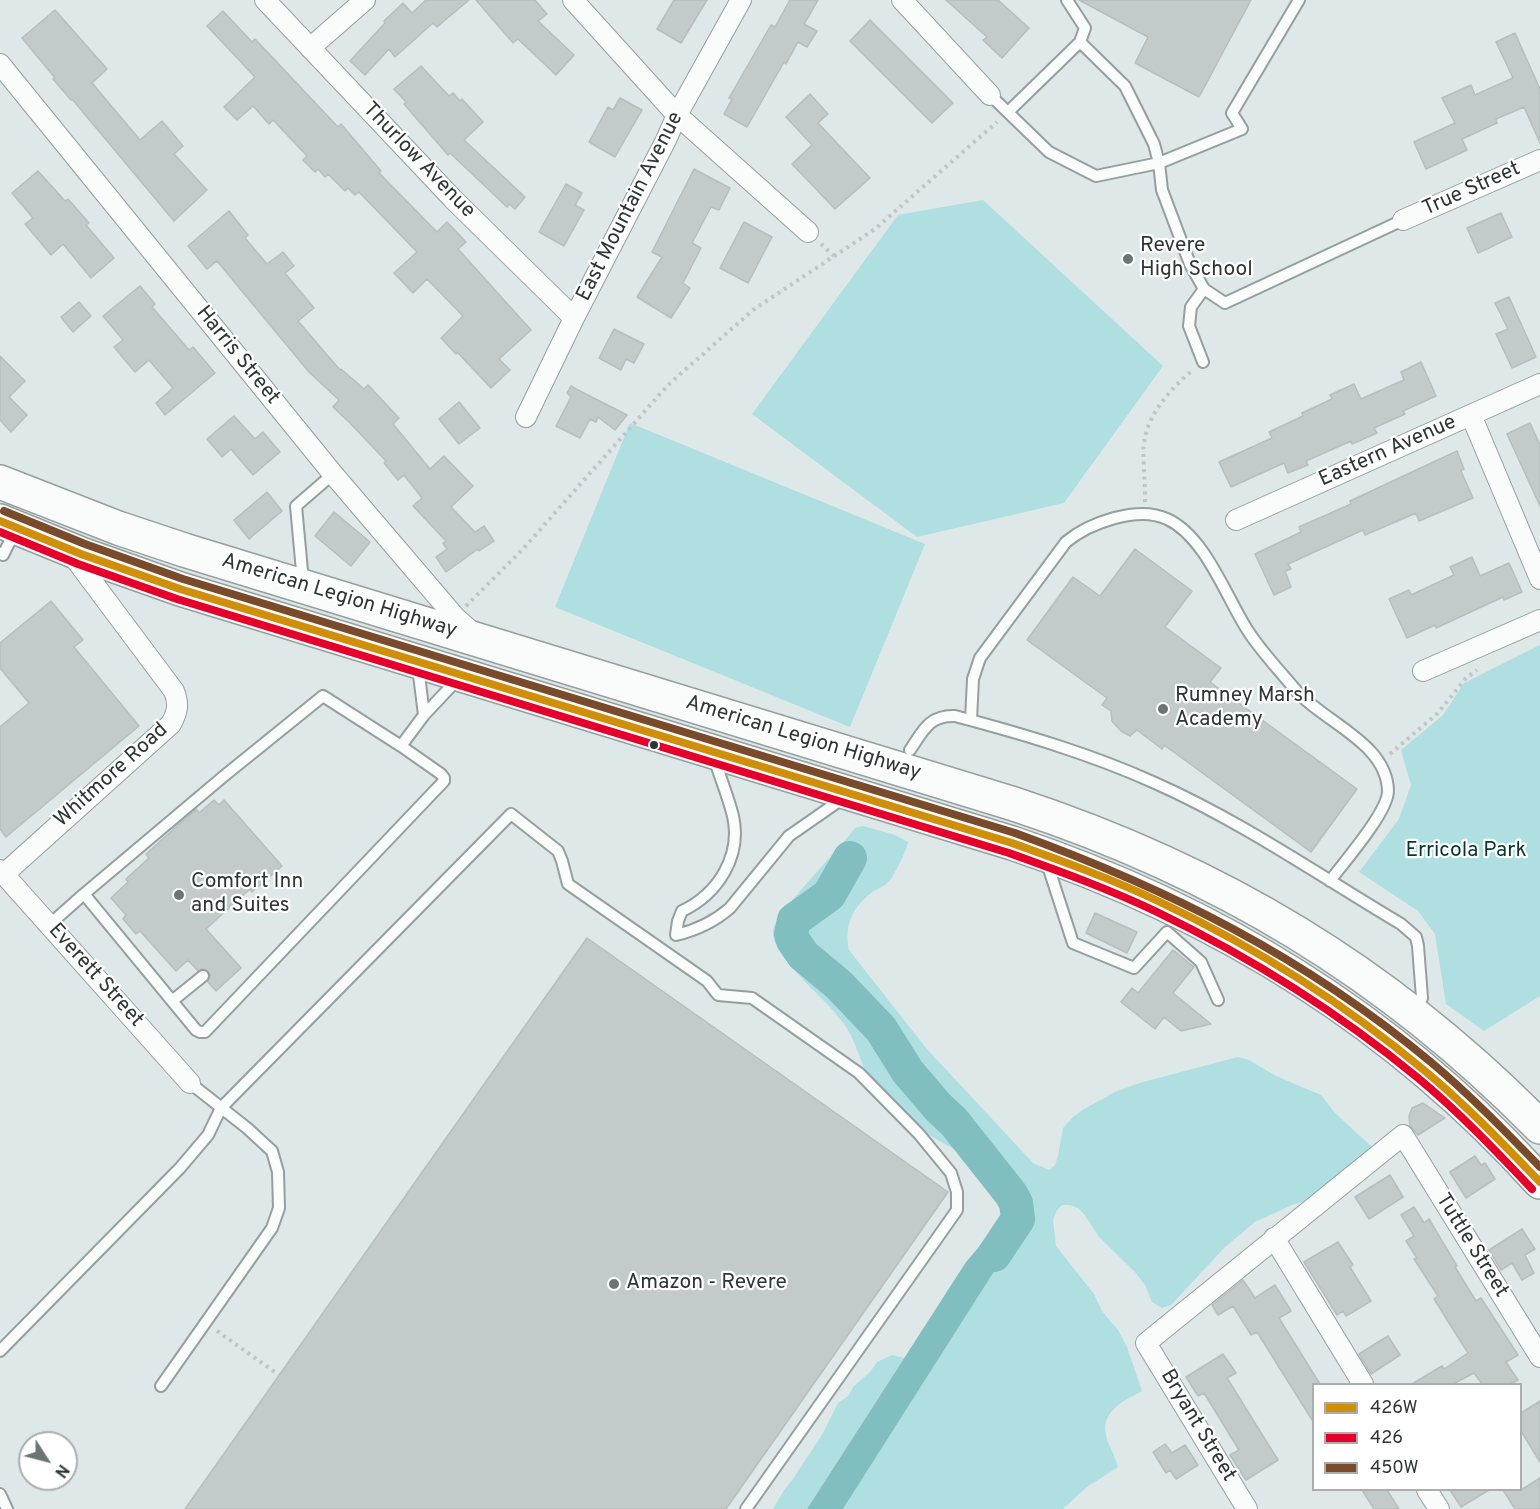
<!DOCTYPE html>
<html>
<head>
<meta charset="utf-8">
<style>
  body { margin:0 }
  #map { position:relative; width:1540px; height:1509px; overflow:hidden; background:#dee8e8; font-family:Overpass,sans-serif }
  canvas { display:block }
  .legend { position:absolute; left:1312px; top:1383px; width:210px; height:108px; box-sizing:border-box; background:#fff; border:2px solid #abaeae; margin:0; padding:8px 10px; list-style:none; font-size:18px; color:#2e3534 }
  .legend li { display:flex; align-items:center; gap:12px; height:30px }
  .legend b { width:30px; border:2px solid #abaeae }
  .north { position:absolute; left:18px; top:1431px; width:60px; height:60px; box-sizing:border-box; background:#fff; border:2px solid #abaeae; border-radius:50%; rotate:126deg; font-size:16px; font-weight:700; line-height:24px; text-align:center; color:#2e3534 }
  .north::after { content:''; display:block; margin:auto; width:21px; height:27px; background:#6c7473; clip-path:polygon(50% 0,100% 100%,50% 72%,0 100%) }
</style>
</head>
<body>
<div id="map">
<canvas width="1540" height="1509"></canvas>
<ul class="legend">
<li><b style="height:8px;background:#cf8f0a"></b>426W</li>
<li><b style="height:8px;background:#e4002b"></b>426</li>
<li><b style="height:8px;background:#7a4b2a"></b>450W</li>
</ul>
<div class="north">N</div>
</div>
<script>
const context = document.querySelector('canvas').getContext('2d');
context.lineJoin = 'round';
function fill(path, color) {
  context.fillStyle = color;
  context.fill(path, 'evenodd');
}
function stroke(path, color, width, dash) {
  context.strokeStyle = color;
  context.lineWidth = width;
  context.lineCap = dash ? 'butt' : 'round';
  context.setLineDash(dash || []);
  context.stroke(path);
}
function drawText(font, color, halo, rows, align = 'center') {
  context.font = font + ' Overpass,sans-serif';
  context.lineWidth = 4.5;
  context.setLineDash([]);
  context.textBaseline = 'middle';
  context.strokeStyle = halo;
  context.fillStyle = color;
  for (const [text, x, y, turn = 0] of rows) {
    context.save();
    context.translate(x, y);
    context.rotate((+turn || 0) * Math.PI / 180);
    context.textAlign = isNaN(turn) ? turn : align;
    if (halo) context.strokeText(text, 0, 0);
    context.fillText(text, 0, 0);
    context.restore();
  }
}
fill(new Path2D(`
  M983,200L1163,366L1064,503L917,537L752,414L898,215Z
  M630,423L925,544L850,727L555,607Z
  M1540,645V996L1484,1031L1446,1004L1435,934L1418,911L1359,872L1399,819L1411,785L1401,750L1443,715L1464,683Z
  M863,826L895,835L908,842C905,854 897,870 890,880C885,887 878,888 871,893C852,908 844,926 849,950L926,1048L1033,1163L1049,1170L1055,1165L1058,1156L1063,1128L1073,1117L1084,1109L1115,1092L1139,1083L1238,1057L1249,1060L1276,1076L1321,1095L1335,1113L1373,1148L1309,1200L1292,1205L1255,1222L1225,1247L1171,1305L1162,1308L1152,1302L1145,1285L1135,1272L1099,1237L1084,1214L1078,1208L1070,1205H1062L1057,1210L1053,1220L1056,1246L1094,1294L1102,1311L1118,1330L1127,1347L1142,1391C1115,1405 1095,1416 1111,1449C1114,1456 1116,1460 1118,1467L1087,1487L1063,1509H843L995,1270C1006,1263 1013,1257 1015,1244L1026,1236L1020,1218L1003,1213C1005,1164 939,1147 910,1121C899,1112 873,1086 867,1074C859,1058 855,1039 844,1024C831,1006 813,991 798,974C788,963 772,946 773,931C775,913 841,848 855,828Z
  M892,1355L904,1358L807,1509H773L784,1490L793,1479L823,1433L838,1403L848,1396L854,1386L870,1372L877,1362Z`), '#afdfe0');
fill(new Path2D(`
  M1003,1213L1020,1218L1025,1222L1026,1235L1015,1244C1013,1257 1006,1263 995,1270L843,1509H807L966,1262L991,1233Z`), '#80bebf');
stroke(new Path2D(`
  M850,858L829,895L794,920L791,934L793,940L803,955L839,985L881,1029L908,1072L938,1107L954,1122L1011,1194L1016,1203L1018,1219L994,1255`), '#80bebf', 34);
const building = new Path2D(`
  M426,0H469L437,27L433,23L395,57L389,49L365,75L350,61L385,23L384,21L403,3L412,13Z
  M476,0H535L547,14L538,21L574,55L556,75L518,39L513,43Z
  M674,0H707L681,43L657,29Z
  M790,0H818L804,24L817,31L807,47L798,42L786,64L784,62L747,127L724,114L732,99L729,98L771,25L775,27Z
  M946,0H998L1029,28L1002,58L983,40L987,37Z
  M1079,0H1251L1199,97L1135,63L1148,37Z
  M55,10L107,69L92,83L140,140L162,121L183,146L174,154L207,190L174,221L72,99L71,100L53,79L55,78L22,38Z
  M223,11L252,42L255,39L338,127L341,124L381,171L379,173L437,232L447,222L466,242L458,249L531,330L499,359L510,370L491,388L457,352L456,354L441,338L463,316L427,279L413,293L394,273L417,252L359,192L355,195L348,188L345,191L328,174L325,177L318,169L315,172L303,160L307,156L273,120L269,124L253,106L237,120L224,107L255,77L207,26Z
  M870,20L953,103L932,123L850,41Z
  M1515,33L1540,89V143L1524,107L1496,119L1497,123L1462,139L1467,150L1426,169L1414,142L1455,123L1442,98L1471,85L1475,95L1513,78L1496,42Z
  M421,66L449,96L453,93L460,101L462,99L483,122L464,140L525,197L515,209L509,204L507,207L450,153L448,155L404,104L406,102L394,89Z
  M810,94L828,114L818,123L870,178L835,209L792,164L812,145L786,117Z
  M620,98L642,110L615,157L589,142L608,107L613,110Z
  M694,169L730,188L719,210L711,207L692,243L701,248L683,283L690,288L671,318L637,297L662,257L652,252Z
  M38,171L65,201L68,199L89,223L86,225L114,258L91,278L63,244L51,255L25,224L33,218L12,193Z
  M566,184L582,193L575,205L584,210L564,246L539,232Z
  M229,211L248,235L245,238L267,264L283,252L294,266L285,273L314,308L298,321L340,370L341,369L364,389L368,385L399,418L393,424L430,469L444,456L473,486L451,507L475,532L484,526L494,541L479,551L478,549L446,572L436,557L447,549L443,543L446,541L413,506L422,498L404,475L398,480L384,463L386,461L350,423L333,407L339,400L309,372L217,261L207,269L188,246Z
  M1501,213L1512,237L1478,253L1467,228Z
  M744,222L772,237L748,283L720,268Z
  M140,286L155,304L152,307L189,350L193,347L215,373L165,415L156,403L173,388L149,360L135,372L114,347L123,340L103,316Z
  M1509,297L1536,357L1512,368L1496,334L1508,329L1495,303Z
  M79,302L91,316L73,332L61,317Z
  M614,329L644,344L634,363L626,359L621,370L599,358Z
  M0,356L25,381L9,397L27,415L11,432L0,420Z
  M1421,362L1436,396L1403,411L1405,414L1374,428L1377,433L1352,444L1351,441L1306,461L1308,465L1288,473L1284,463L1231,487L1219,462L1272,438L1269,432L1303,416L1302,413L1332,399L1330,395L1354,384L1361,399L1404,380L1401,372Z
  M571,386L576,389L627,415L615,430L598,417L596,422L590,419L580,438L556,426L571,397L567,393Z
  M459,402L480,428L459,444L439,419Z
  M234,416L255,439L263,432L280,452L253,475L231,449L222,457L207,439Z
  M1530,423L1540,445V506L1507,434Z
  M1457,451L1464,469L1461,471L1473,498L1419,521L1416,513L1365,535L1363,530L1288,564L1291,569L1285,571L1291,587L1274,595L1255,554L1301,532L1299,527L1351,504L1350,501Z
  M267,492L282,511L249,539L234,520Z
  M334,512L370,542L351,566L315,536Z
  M1135,549L1192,591L1165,627L1221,668L1210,682L1357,789L1311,852L1164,745L1162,749L1137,730L1130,736L1121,731L1112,721L1111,711L1102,705L1107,698L1027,640L1073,577L1100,596Z
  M1472,557L1480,576L1509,563L1522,592L1504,600L1503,597L1436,628L1435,625L1407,638L1389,599L1409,590L1411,595L1454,575L1450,567Z
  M51,601L83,640L74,647L139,726L6,837L0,829V727L29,703L0,668V643Z
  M214,800L219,805L224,800L282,866L252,892L250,889L206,929L241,968L216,991L208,982L210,975L208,971L202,969L198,971L188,960L176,971L140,931L136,934L123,919L126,915L111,898L128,882L126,879L149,858L146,854L196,809L199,813Z
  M1095,913L1137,932L1127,953L1086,933Z
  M587,938L948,1192L726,1509H185Z
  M1173,950L1194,967L1173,993L1211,1024L1181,1031L1164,1017L1155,1029L1121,1002L1132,988L1138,993Z
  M1423,1103L1445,1118L1418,1135L1410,1126L1409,1116L1412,1108Z
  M1475,1156L1481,1165L1485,1163L1495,1179L1466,1198L1450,1172Z
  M1390,1175L1403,1197L1369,1219L1355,1197Z
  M1414,1207L1424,1223L1429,1219L1457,1266L1455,1267L1476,1301L1481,1298L1518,1355L1506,1362L1518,1380L1510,1384H1482L1474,1373L1453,1384H1412L1442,1366L1444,1369L1468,1353L1434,1299L1438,1296L1414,1259L1417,1258L1406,1241L1414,1236L1401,1215Z
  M1522,1229L1535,1249L1525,1255L1534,1273L1522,1280L1512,1263L1501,1270L1489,1250Z
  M1338,1242L1353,1265L1350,1267L1371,1301L1346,1316L1343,1311L1337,1315L1304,1262Z
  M1243,1280L1255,1298L1275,1285L1291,1311L1279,1318L1320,1384H1314V1423L1257,1332L1251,1335L1233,1306L1218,1315L1212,1305Z
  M1388,1336L1400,1355L1371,1374L1359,1354Z
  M1223,1354L1236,1373L1227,1378L1278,1460L1246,1480L1230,1455L1239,1450L1204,1393L1198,1396L1186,1377Z
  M1540,1401V1462L1521,1431V1413Z
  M1165,1444L1172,1453L1185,1445L1198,1465L1176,1479L1170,1470L1166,1473L1153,1452Z
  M1540,1478V1509H1515L1503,1490H1521Z
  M1362,1490H1387L1399,1509H1374Z
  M1450,1490H1489L1461,1507Z`);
fill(building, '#c3caca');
stroke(building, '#b6bebe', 1.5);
const lane = new Path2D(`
  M1067,0L1085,28L1080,42
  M1299,0L1232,113L1242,129L1159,163L1162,190L1190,264L1204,289L1225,303L1403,220
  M990,95L1049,152L1096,176L1159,163L1154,144L1125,86L1080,42L1008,112
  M1203,362L1189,326L1191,307L1204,289
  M0,553L3,555L15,531
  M303,582L296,506L333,474
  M418,667L424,715
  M971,720L973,679L980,658L1066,542C1089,523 1138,505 1167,519C1205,536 1226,597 1248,631C1261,651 1278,669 1294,688C1322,722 1387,742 1388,791C1388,812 1344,862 1330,881
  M401,746L441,774L444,778V781L205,1032H200L196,1030L84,894L224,776L323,696L401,746L424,715L457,680
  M910,750C923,731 929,715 955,716C1023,734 1091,754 1155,783C1241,821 1320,876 1401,924L1416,937L1418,946L1422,998L1416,1010
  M714,758C720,777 728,796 733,816C742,856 718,894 682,911L678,921L676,935C697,930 714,922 730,908L789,836L845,797
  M1047,863L1073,943L1134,968L1167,932L1201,962L1218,1000
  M49,925L84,894
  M172,1001L203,976
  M0,1351L180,1168L208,1135L221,1108L511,814L558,851L562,861L568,884L707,981L718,995L752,998L859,1073L919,1134L951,1173L957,1192V1210L746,1509
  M161,1386L272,1228L279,1208L278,1172L272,1151L247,1128L190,1083
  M0,1494L7,1509`);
const street = new Path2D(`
  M265,0L453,199L574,318
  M573,0L677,115L808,232
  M902,0L990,95
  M310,48L365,0
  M0,64L333,474L455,617L472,632
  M1403,220L1540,160
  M1471,415L1540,579
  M526,417L574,318L666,140L677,115L741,0
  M1236,520L1540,384
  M1423,671L1540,620
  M0,870L190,1083
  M4,874L171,724C178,711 179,704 174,691L70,552
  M1274,1238L1363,1384
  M1427,1490L1439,1509
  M1247,1509L1146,1343L1403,1135L1540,1357`);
const highway = new Path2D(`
  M0,482L118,528L184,550L1014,804C1218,871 1389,973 1540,1127
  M0,521L81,554L180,589L1012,843C1215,911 1396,1022 1540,1182`);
stroke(lane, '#969e9e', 14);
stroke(street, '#969e9e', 22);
stroke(highway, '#969e9e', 36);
stroke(new Path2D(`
  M821,244L834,256
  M1145,502C1146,481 1141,458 1145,437C1150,412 1173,386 1193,370
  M466,606L523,549L668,385L753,310L875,229L997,122
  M1390,754L1438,713L1466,678L1477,670
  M217,1331L279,1375`), '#c2c5c5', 4, [3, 4.5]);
stroke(lane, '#fafcfc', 10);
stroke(street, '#fafcfc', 20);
stroke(highway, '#fafcfc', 33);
stroke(new Path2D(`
  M0,521L81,554L180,589L1012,843C1062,861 1112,879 1160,902C1255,947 1345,1004 1425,1071C1466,1105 1503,1144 1540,1182`), '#cf8f0a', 8);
stroke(new Path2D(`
  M0,532L78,564L177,599L1009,853C1059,871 1109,889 1157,912C1250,957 1338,1012 1418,1078C1459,1112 1496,1151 1532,1189`), '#e4002b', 8);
stroke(new Path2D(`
  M4,511L85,544L183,579L1015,833C1169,889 1305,957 1432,1063C1470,1095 1505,1131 1540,1167`), '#7a4b2a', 8);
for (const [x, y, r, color] of [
  [1128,259,6,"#6c7473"],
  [1163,709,6,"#6c7473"],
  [654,745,5,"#2e3534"],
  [179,895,6,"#6c7473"],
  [614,1284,6,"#6c7473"]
]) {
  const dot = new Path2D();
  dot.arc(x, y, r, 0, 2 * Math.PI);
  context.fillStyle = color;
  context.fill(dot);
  stroke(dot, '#fff', 2);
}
drawText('21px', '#2e3534', '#fff', [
  ["Thurlow Avenue",418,161,46],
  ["True Street",1472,190,-24],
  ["East Mountain Avenue",631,207,-63],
  ["Harris Street",237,356,51],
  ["Eastern Avenue",1388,452,-24],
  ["American Legion Highway",339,597,17],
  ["American Legion Highway",803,739,17],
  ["Whitmore Road",112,776,-42],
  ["Everett Street",95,976,48],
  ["Tuttle Street",1471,1246,58],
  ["Bryant Street",1197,1426,59]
]);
drawText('21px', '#2e3534', '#fff', [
  ["Revere",1140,247],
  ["High School",1140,271],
  ["Rumney Marsh",1175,697],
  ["Academy",1175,721],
  ["Comfort Inn",191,883],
  ["and Suites",191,907],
  ["Amazon - Revere",626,1284]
], 'left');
drawText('21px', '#093334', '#fff', [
  ["Erricola Park",1466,852]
]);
</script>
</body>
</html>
